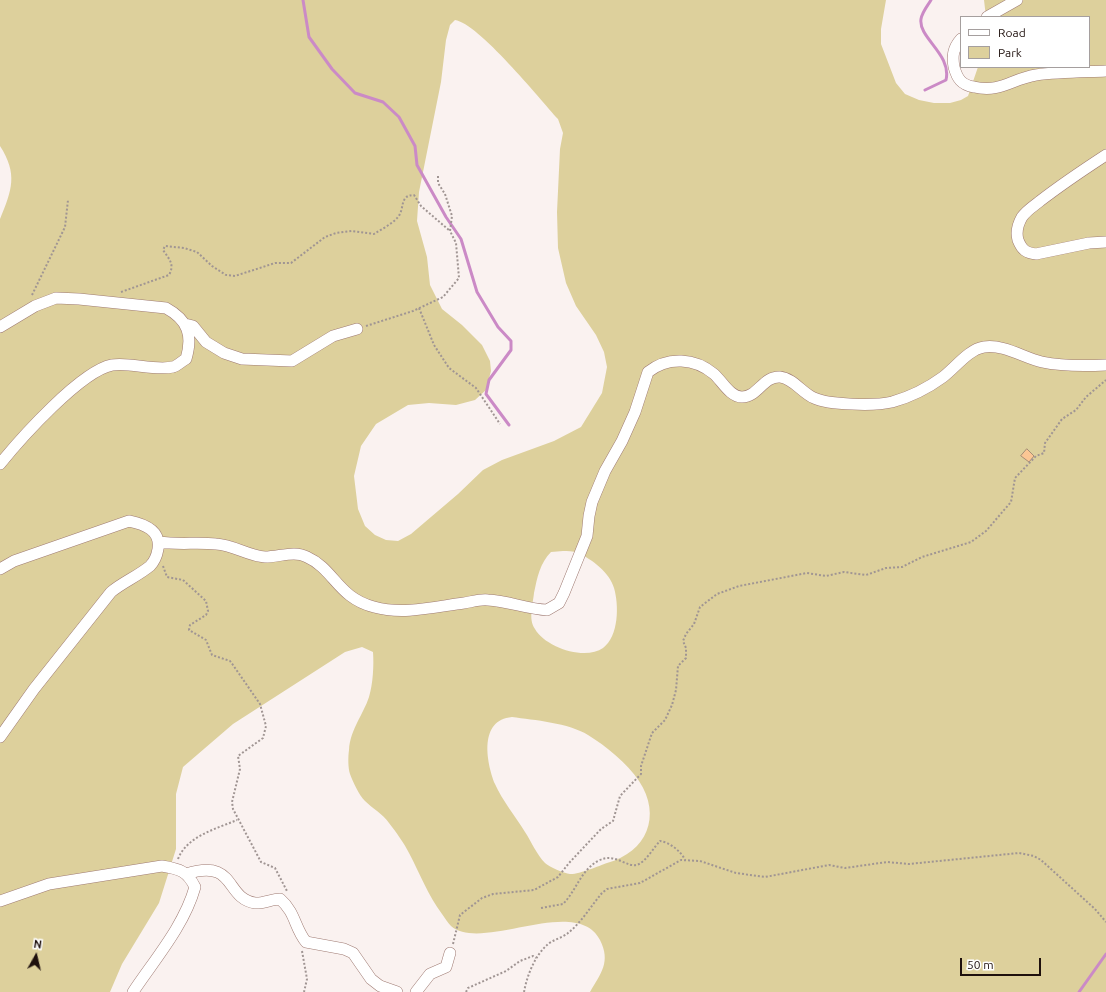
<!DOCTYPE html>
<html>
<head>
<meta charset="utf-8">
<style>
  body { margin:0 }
  #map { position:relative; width:1106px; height:992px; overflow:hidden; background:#faf2f0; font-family:Ubuntu,sans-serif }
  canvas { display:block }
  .legend { position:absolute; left:960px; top:16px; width:130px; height:52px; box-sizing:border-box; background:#fff; border:1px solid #a59f9e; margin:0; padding:5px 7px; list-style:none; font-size:12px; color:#1e100d }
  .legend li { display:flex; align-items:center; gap:8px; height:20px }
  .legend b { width:20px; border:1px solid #a59f9e }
  .north { position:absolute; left:16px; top:936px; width:40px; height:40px; -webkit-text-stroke:3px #fff; paint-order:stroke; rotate:8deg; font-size:11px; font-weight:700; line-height:16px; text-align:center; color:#1e100d }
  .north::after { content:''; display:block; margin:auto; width:14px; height:18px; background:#1e100d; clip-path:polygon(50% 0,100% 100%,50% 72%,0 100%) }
  .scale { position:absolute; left:960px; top:958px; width:81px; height:18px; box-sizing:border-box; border:2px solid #1e100d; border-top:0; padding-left:5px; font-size:12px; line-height:14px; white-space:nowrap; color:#1e100d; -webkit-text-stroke:3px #fff; paint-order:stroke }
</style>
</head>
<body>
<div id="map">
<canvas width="1106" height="992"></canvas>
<ul class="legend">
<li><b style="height:5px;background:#fff"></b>Road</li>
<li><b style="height:11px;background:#ddd09c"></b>Park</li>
</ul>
<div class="north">N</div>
<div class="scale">50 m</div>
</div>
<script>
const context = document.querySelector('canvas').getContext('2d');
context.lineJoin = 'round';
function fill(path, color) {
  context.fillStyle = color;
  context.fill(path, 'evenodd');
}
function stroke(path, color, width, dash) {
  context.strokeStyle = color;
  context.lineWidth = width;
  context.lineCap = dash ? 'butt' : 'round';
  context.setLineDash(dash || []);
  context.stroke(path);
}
fill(new Path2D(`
  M0,0H886L881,29V44L896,83L905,94L919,100L934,103H950L961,100L968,96L978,67H1089V17H986L984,0H1106V992H590C601,973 611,962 600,940C576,894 482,953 451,926C448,923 445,918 442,914C428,895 420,874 409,853C404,843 396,832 389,823C383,814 372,808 365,801C359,795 353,782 350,774C348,768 348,757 349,750C350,730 363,715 369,697C373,684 374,665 373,652L362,647L345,652L233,724L183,767L176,794V849L159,903L122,964L110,992H0V219C12,190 18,174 0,146ZM455,20C478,23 540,99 558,119L563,133L560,149L557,212L558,248L566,283L576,306L596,335L604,352L607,367L602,393L581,427L554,441L502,460L483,470L458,494L411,534L398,541L386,540L375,535L365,526L358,509L354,476L361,446L376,424L408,405L429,403L456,405L475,400L486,390L491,371L490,361L482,345L462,325L442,309L430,285L427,257L417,221L419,192L441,82L446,40L450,25ZM563,551C567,551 573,551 578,553C592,559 610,573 614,588C619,605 619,636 603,648C585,661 545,647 535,629C528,619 533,604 534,593C537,578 540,563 551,552ZM512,717C534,720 569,723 588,735C606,746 627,763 639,781C662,816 647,852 607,863C599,866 577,875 570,874C564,873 549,867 545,863C537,855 531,841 525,832C516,817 502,800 495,784C486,761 479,720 512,717Z`), '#ddd09c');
stroke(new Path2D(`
  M303,0L309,37L332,69L355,93L383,102L399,117L415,146L417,165L446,217L461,239L477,292L498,327L511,341V350L489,380L486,394L509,425
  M925,90L946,80C952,54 918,38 921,19C922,12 928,5 931,0
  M1079,992L1106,954`), '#cb8ac6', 3);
const building = new Path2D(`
  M1027,449L1034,456L1029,462L1021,456Z`);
fill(building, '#fbc694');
stroke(building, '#a78d75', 1);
const minor = new Path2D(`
  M987,17L1017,0
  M961,39C953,48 952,56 954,67C957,78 961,85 974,87C1001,93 1011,79 1036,75C1059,72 1082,72 1106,71
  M1106,155C1083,170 1062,184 1040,201C1034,206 1027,210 1022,217C1018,224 1016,233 1018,240C1022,250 1026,253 1036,254L1089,243L1106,242
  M185,324L193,326L206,342L224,353L242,359L292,361L333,336L357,329
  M0,327L35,306L56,298L79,299L166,308C188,320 193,335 186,359C182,361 177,366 173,367C154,371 130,362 112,365C81,371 21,438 0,464
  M159,542C178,545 197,542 216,544C234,545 248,556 265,557C279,557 295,550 307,557C334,569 338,598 374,607C403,615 434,607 464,603C471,602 480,599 488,600C508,601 527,609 547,610L559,603L564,593L587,536L589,516L592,502L605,471L622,441L635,412L648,372C668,356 695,358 714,374C722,381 730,397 742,397C758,397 763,376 780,377C793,378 802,393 814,398C829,405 875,406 892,402C910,397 928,388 943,377C955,368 969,349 984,347C1004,344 1024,358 1042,362C1061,366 1087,366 1106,365
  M0,569L14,561L129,521C144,524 161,530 158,549C157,555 154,562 150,566C138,576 123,582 111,592L34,689L0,737
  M186,874C237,858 224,898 255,903C261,904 273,899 280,899C296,913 294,927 306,942L344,949L353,953L371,979L380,986L397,992
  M0,901L49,884L162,866C180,869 187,871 195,887C184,926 155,959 133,992
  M416,992L430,974L446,967L450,953`);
stroke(minor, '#9f7b73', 12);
stroke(new Path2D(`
  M121,292L169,275C175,264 169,259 163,250L165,246L184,248L197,252L212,266L226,275L235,276L275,263H291L325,237L336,233L352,231L374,234C382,229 392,224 398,217C405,209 399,195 414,195L421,206L450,231
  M32,295L65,227L68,200
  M419,308L434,345L449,368L476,388L500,424
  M366,326L413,311L443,297L459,278L456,243L450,231L452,216L445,194L438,183V175
  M163,566L167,577L183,580L206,601L208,611L206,615L190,625L189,630L206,640L212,655L230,661L233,665L260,704L266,726L263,738L238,756L240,769L232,802L233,809L261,862L275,868L287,891
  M178,859C187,836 216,829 237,820
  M541,908L563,904C576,891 581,870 598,861C616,851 627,870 639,864C647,860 654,847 660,841C669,842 681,851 685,860
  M453,944L460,915L482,898L493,894L534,890L558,877L569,863L601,829L613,821L620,796L641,774V766L652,733L665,720L672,705L676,690L678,666L686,658V648L683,641L686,634L694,624L700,607L717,594L739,586L807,573L826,576L844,572L866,575L886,568L902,567L922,557L971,542L986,531L1011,502L1015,478L1036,456L1044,453L1045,443L1062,419L1076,410L1086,397L1106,380
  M302,951L307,979L304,992
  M466,992L468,988L506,971L520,961L533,956L536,958
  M524,992C527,976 534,957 547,945C552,940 562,938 568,933C581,923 591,906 602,893L607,889L640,883L681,860L700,861L736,873L765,877L829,865L845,868L887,862L909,864L1019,853L1034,856L1041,860L1095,909L1106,922`), '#a09593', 2, [2, 2]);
stroke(minor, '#fff', 11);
</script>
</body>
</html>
